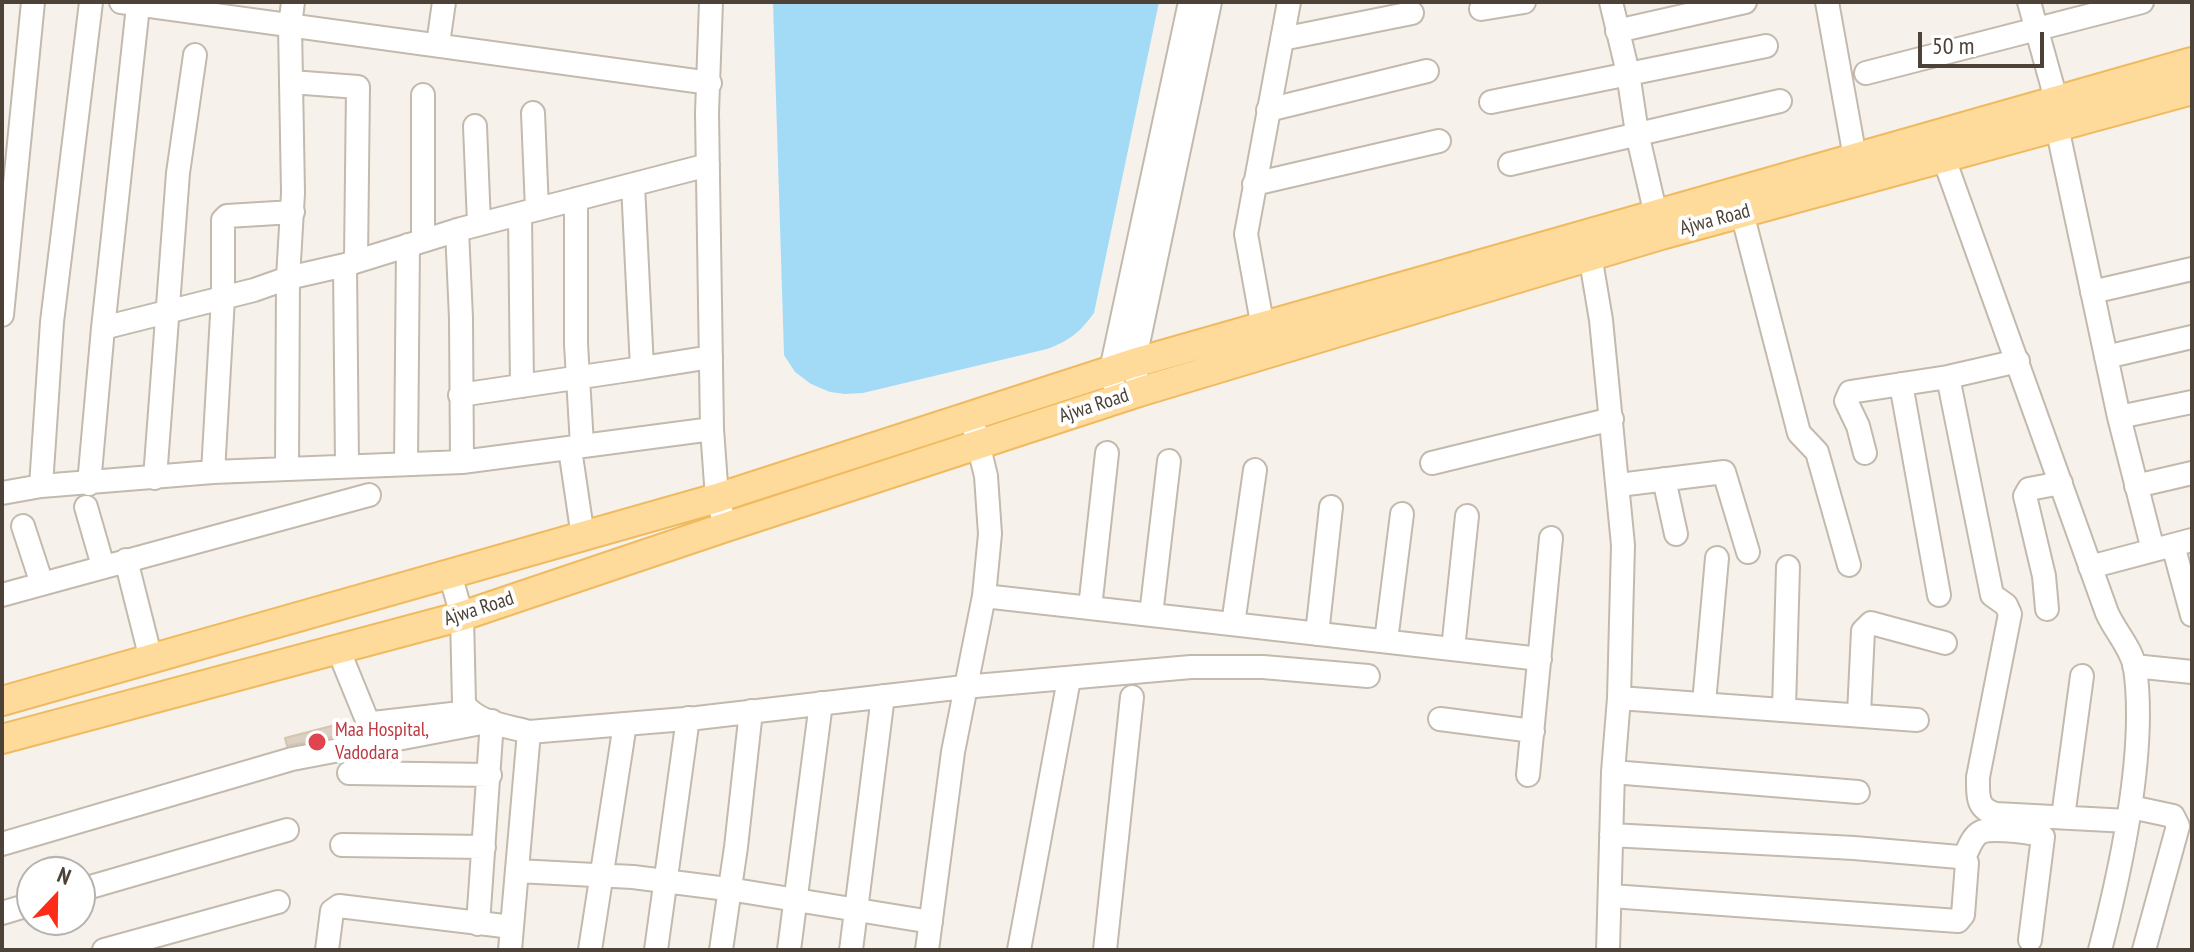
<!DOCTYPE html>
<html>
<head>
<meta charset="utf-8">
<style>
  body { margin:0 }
  #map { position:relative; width:2194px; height:952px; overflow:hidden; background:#f6f2eb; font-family:"PT Sans Narrow",sans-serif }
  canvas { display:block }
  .frame { position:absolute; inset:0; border:4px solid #4c4237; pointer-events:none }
  .north { position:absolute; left:16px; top:856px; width:80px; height:80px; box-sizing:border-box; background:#fff; border:2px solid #b7b3af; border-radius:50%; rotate:22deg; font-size:22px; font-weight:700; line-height:32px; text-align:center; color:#4c4237 }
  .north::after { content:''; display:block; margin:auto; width:28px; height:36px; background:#ff2b19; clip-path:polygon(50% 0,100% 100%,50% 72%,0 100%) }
  .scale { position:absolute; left:1918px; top:32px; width:126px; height:36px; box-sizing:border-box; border:4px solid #4c4237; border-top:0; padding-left:10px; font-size:24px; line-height:28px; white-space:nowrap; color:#4c4237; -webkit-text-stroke:6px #fff; paint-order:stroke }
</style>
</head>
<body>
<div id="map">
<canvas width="2194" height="952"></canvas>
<div class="frame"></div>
<div class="north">N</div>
<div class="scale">50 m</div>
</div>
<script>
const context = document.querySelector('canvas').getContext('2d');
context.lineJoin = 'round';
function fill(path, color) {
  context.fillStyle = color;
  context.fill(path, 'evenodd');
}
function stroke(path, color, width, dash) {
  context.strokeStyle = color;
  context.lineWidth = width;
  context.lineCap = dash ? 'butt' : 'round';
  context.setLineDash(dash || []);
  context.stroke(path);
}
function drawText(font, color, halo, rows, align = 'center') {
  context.font = font + ' "PT Sans Narrow",sans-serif';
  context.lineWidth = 8;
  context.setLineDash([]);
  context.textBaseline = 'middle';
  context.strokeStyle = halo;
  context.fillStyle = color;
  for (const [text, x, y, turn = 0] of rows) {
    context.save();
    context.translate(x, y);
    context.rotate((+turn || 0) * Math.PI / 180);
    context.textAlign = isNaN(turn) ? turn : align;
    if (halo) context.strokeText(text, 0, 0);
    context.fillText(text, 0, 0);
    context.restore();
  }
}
fill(new Path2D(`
  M773,2H1159L1094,313C1080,332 1069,341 1047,349L863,393L845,394L830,392L811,384L795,372L784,355Z`), '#a3dbf7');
const building = new Path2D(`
  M335,725L338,736L287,746L285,738Z`);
fill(building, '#dcd0c2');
stroke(building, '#d5c4b1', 2);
const minor = new Path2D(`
  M121,2L710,83
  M711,2L707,113L712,429L717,498L726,527
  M1611,2L1628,73L1637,133L1659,228
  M1827,2L1858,174
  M2029,2L2056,99L2057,127L2119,417L2153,550
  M1481,9L1524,2
  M1617,31L1745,2
  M1282,39L1412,13
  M438,44L444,2
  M1866,73L2142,2
  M291,82L358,87L356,260
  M423,95V240
  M1491,102L1766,46
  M1268,110L1427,71
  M533,113L537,209
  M475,126L479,224
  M1943,156L2107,613C2115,631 2132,649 2135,668C2147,751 2121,869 2100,950
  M1510,164L1780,101
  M1254,184L1439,141
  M576,199V344L582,445
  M1742,213L1799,433L1817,452L1849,565
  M520,214L522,386
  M457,230L461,318L462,462
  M1590,255L1601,320L1623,545L1619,698L1613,772L1608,950
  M345,265L347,466
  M2092,292L2192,269
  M2,315L33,2
  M103,328L138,6
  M1265,339L1246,234L1289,2
  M2106,357L2192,337
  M642,368L711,357
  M1948,377L1992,595L2006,605L2010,614L1978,777C1978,795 1976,809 1996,814L2128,821
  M1113,382L1111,370L1190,2
  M1901,384L1939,595
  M1139,392L1134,363L1210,2
  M460,395L642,368L633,185
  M2119,417L2192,402
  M570,449L583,537
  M1865,453L1858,426L1846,401L1850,392L1948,377L2018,361
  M1432,463L1612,419
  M406,464L408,245
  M287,469L288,278L293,193L290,26L293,2
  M213,472L223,298V220L227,216L293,212
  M155,478L178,173L195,55
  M1664,479L1676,534
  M89,484L103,328L254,290L288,278L345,265L461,229L708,165
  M1619,485L1724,472L1748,552
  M41,486L52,322L91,2
  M2136,486L2192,473
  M2,493L41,486L213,472L462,462L712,429
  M86,507L103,566
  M23,526L42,584L369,495
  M2173,545L2192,615
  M126,560L151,659
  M2090,567L2192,540
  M450,574L462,616L464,704C477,723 508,726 529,732L510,950
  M2,595L42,584
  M984,596L1540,659
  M1090,608L1107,453
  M2047,609L2044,576L2025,496L2029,489L2061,483
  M1151,615L1169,461
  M1233,624L1255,470
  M1317,634L1331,507
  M1386,641L1402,514
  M338,649L367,720L373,723L452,714
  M1453,649L1467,516
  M2134,666L2192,672
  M1619,698L1917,720
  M1704,703L1717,558
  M1784,709L1788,567
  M1859,714L1863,631L1871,623L1945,643
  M1440,719L1533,731
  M529,732L697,718L964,687L1191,667H1263L1368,676
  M1613,772L1858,792
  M349,773L490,775
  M1528,775L1551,538
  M2131,807L2173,816L2178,826L2144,950
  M2063,817L2082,676
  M2,844L292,759L492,721L478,924
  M342,845L484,847
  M1964,858C1968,850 1972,836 1981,832C1991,828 2035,831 2043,837L2030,940
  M517,871L633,877L735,890L931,922
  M80,890L287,830
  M1611,896L1958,921L1963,915L1967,863L1959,857L1854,848L1611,835
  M2,913L32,904
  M104,950L278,902
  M327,950L332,911L339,906L512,927
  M590,950L625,724
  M656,950L688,718
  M721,950L736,847L751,711
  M789,950L821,703
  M851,950L883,696
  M927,950L953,752L984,596L990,534L986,476L971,415
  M1019,950L1069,679
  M1105,950L1132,697`);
const major = new Path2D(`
  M2,701L717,498L1134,363L2192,62
  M2,739L462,616L726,527L1139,392L1661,235L2192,90`);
stroke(minor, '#c3b9ac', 26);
stroke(major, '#efba60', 32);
stroke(minor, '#fff', 22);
stroke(major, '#ffdb9b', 28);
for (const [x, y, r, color] of [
  [317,742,10,"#e0444e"]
]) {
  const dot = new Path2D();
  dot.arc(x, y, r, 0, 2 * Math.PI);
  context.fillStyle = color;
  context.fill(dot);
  stroke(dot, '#fff', 3);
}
drawText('20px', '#4c4237', '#fff', [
  ["Ajwa Road",1715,220,-15],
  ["Ajwa Road",1094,406,-18],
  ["Ajwa Road",479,609,-18]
]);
drawText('20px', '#be3a42', '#fff', [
  ["Maa Hospital,",335,730],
  ["Vadodara",335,753]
], 'left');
</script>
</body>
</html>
